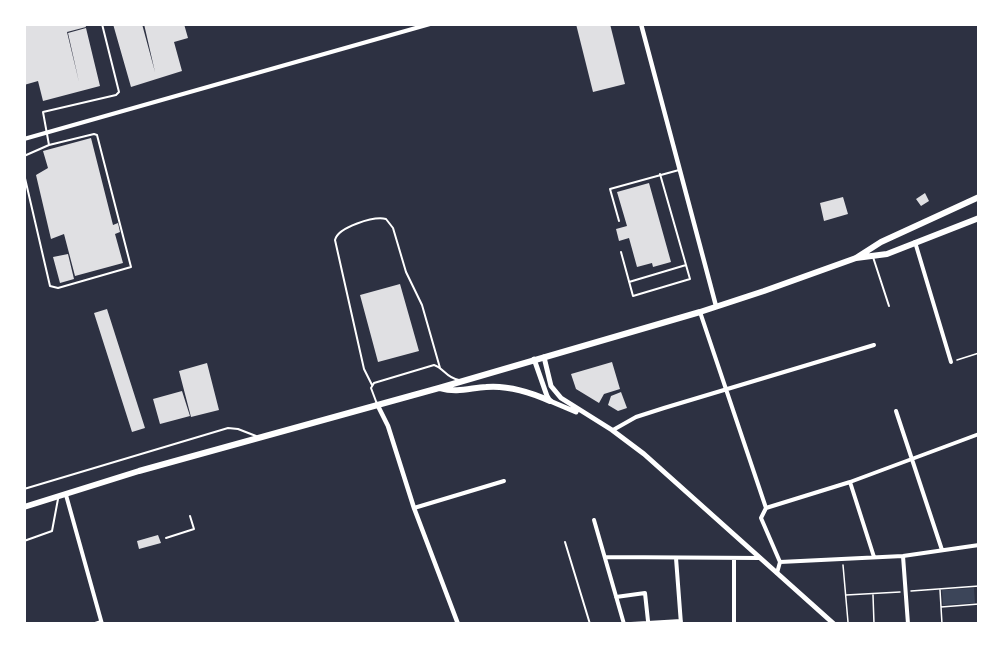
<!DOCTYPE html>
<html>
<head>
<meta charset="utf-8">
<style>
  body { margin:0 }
  #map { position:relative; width:1003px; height:648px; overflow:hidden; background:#2d3142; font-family:"Times New Roman",serif }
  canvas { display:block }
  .frame { position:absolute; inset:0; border:26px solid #fff; pointer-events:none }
</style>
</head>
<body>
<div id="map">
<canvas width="1003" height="648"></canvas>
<div class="frame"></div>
</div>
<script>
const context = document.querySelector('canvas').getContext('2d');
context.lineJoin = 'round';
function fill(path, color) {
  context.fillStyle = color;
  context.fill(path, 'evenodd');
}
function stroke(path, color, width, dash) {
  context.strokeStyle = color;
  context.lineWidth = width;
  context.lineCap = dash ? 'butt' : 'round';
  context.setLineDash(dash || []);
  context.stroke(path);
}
fill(new Path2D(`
  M974,588L975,603L943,605L942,590Z`), '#3c4559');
fill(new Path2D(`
  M24,24H85L86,27L67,32L79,82L68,33L86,28L100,86L43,101L38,81L24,85Z
  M113,24H142L155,72L144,24H184L188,38L174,42L182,71L131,87Z
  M576,24H610L625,84L593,92Z
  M91,138L113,225L118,223L120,232L115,234L123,263L75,276L64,234L51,239L36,175L48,168L43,151Z
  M649,183L671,262L653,267L652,263L637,267L629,238L619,241L616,229L627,226L617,192Z
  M925,193L929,201L921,206L916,199Z
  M843,197L848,214L824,221L820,203Z
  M68,254L74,279L60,283L53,257Z
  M400,284L419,351L378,362L360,295Z
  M107,309L145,428L132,432L94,313Z
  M612,362L620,389L604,394L599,403L576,389L571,374Z
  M207,363L219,410L191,417L179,371Z
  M182,391L190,416L160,424L153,399Z
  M621,392L627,408L618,411L608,405L611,396Z
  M158,535L161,543L139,549L137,541Z`), '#e0e0e3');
stroke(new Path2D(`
  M957,360L979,353
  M843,565L848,622L846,624
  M940,590L942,624
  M911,591L979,586
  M846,595L900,592
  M873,595L874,624
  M941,607L979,604`), '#fff', 1.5);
stroke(new Path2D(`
  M49,145L43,112L116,95L119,92L102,24
  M24,156L49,145L94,134L97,135L131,267L58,288L50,286L24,174
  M619,221L610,189L679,170
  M621,252L633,296L690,279L660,174
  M873,257L889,306
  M629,282L686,265
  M372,385L364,369L335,240C338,227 374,216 386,219L393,228L406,272L422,305L440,368
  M377,404L371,388L374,383L434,365C444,368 446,378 459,380
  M24,489L228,428L238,429L256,436
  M166,538L194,529L190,516
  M24,541L52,531L58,499
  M565,542L590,624
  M92,624L101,621`), '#fff', 2);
stroke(new Path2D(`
  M24,139L430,24
  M915,242L951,362
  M700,312L766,508
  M896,411L942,550
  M613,430L636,417L664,408L874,345
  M850,482L874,557
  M66,495L102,624
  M414,508L504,481
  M766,508L850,482L979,434
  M766,508L761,518L780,562
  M594,520L624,624
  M903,556L908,624
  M605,557L760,558
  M676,558L681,624
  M734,559V624
  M777,573L780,562L903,556L979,545
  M616,597L645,593L648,621
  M631,624L681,621`), '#fff', 4);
stroke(new Path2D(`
  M641,24L716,306
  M377,404L388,426L414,508L458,624`), '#fff', 4.5);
stroke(new Path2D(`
  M544,357L551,386L561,398L612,430L644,454L834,624
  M534,359L547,396L550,401L576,412`), '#fff', 5);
stroke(new Path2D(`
  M856,258L887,254L979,218
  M440,388C457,393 470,388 486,387C509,385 530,392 550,401
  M24,507L139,471L439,388L700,312L764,291L856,258L881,242L979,197`), '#fff', 6);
</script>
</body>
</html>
